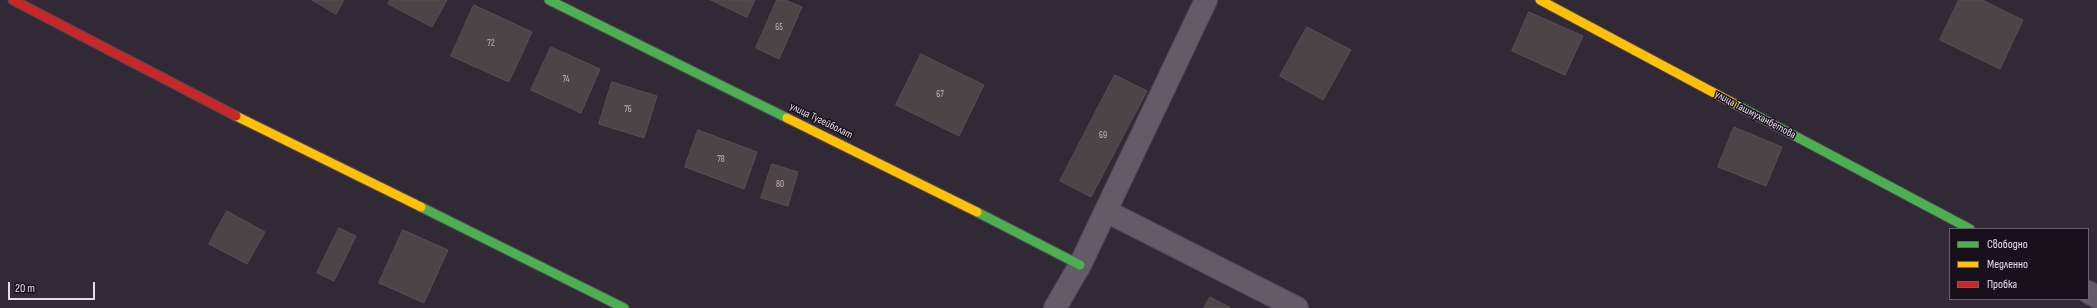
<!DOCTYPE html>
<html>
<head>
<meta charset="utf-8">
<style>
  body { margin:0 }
  #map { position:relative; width:2097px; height:308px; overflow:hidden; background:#322936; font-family:"Sofia Sans Condensed",sans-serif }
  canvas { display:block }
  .legend { position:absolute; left:1949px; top:228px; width:140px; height:72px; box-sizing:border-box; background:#18111b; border:1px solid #6a626e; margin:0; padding:5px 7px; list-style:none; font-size:12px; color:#e6dbea }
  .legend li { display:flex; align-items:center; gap:8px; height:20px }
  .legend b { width:20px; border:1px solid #6a626e }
  .scale { position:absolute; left:8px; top:282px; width:87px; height:18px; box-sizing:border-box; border:2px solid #e6dbea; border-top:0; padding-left:5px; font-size:12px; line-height:14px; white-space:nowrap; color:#e6dbea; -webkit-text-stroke:3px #18111b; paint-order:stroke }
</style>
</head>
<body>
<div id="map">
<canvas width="2097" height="308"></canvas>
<ul class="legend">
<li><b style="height:5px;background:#4caf50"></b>Свободно</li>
<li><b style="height:5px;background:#ffc107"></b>Медленно</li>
<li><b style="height:5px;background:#c62828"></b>Пробка</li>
</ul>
<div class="scale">20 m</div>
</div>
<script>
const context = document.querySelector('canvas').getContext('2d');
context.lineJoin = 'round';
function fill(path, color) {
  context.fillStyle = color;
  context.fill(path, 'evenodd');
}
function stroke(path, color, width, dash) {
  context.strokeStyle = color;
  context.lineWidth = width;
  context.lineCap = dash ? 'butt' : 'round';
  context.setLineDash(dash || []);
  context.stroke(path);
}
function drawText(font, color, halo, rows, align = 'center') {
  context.font = font + ' "Sofia Sans Condensed",sans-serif';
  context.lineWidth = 3;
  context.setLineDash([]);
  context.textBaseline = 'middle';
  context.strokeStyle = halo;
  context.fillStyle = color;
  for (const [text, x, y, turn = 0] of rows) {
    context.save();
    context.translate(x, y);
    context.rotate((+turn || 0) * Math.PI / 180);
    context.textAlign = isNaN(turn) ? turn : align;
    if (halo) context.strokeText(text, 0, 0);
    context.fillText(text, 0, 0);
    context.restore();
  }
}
const building = new Path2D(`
  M312,0H344L336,14Z
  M390,0H447L432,27L388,4Z
  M711,0H755L747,17Z
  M777,0H785L802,7L779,59L756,48Z
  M1959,0H1982L2023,20L2000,69L1940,40Z
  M474,5L532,32L509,82L451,56Z
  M1529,12L1583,36L1565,75L1512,51Z
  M1307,27L1351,50L1323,100L1280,76Z
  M551,47L600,69L581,113L531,90Z
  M921,54L984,85L959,136L896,105Z
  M1115,75L1147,91L1091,197L1060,181Z
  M612,82L657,96L644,138L599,124Z
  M1734,127L1782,147L1766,186L1718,167Z
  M698,130L757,152L744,189L685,167Z
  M772,164L798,172L788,206L761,198Z
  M227,211L265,232L247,264L209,244Z
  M339,228L356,236L334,281L317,273Z
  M403,230L448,250L424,303L379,283Z
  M1210,297L1231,308H1204Z`);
fill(building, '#4c4446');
stroke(building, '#575050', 1);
const street = new Path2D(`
  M1106,211L1297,308
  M2088,292L2097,297
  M1055,308L1080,265L1206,0`);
const fast = new Path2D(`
  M549,0L787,118
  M1733,103L1970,229
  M421,207L624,308
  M977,212L1080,265`);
const slow = new Path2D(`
  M1540,0L1733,103
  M236,116L421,207
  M787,118L977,212`);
const jam = new Path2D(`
  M13,0L236,116`);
stroke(street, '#4f4752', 24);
stroke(fast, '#4f4752', 11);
stroke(slow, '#4f4752', 11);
stroke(jam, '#4f4752', 11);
stroke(street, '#635c66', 22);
stroke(fast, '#4caf50', 9);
stroke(slow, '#ffc107', 9);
stroke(jam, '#c62828', 9);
drawText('9px', '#c0b5c1', null, [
  ["65",779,28],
  ["72",491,44],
  ["74",566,80],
  ["67",940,95],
  ["76",628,110],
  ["69",1103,136],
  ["78",721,160],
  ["80",780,185]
]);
drawText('11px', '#e6dbea', '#18111b', [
  ["улица Ташмуханбетова",1755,115,28],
  ["улица Тугейболат",821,121,26]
]);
</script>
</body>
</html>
